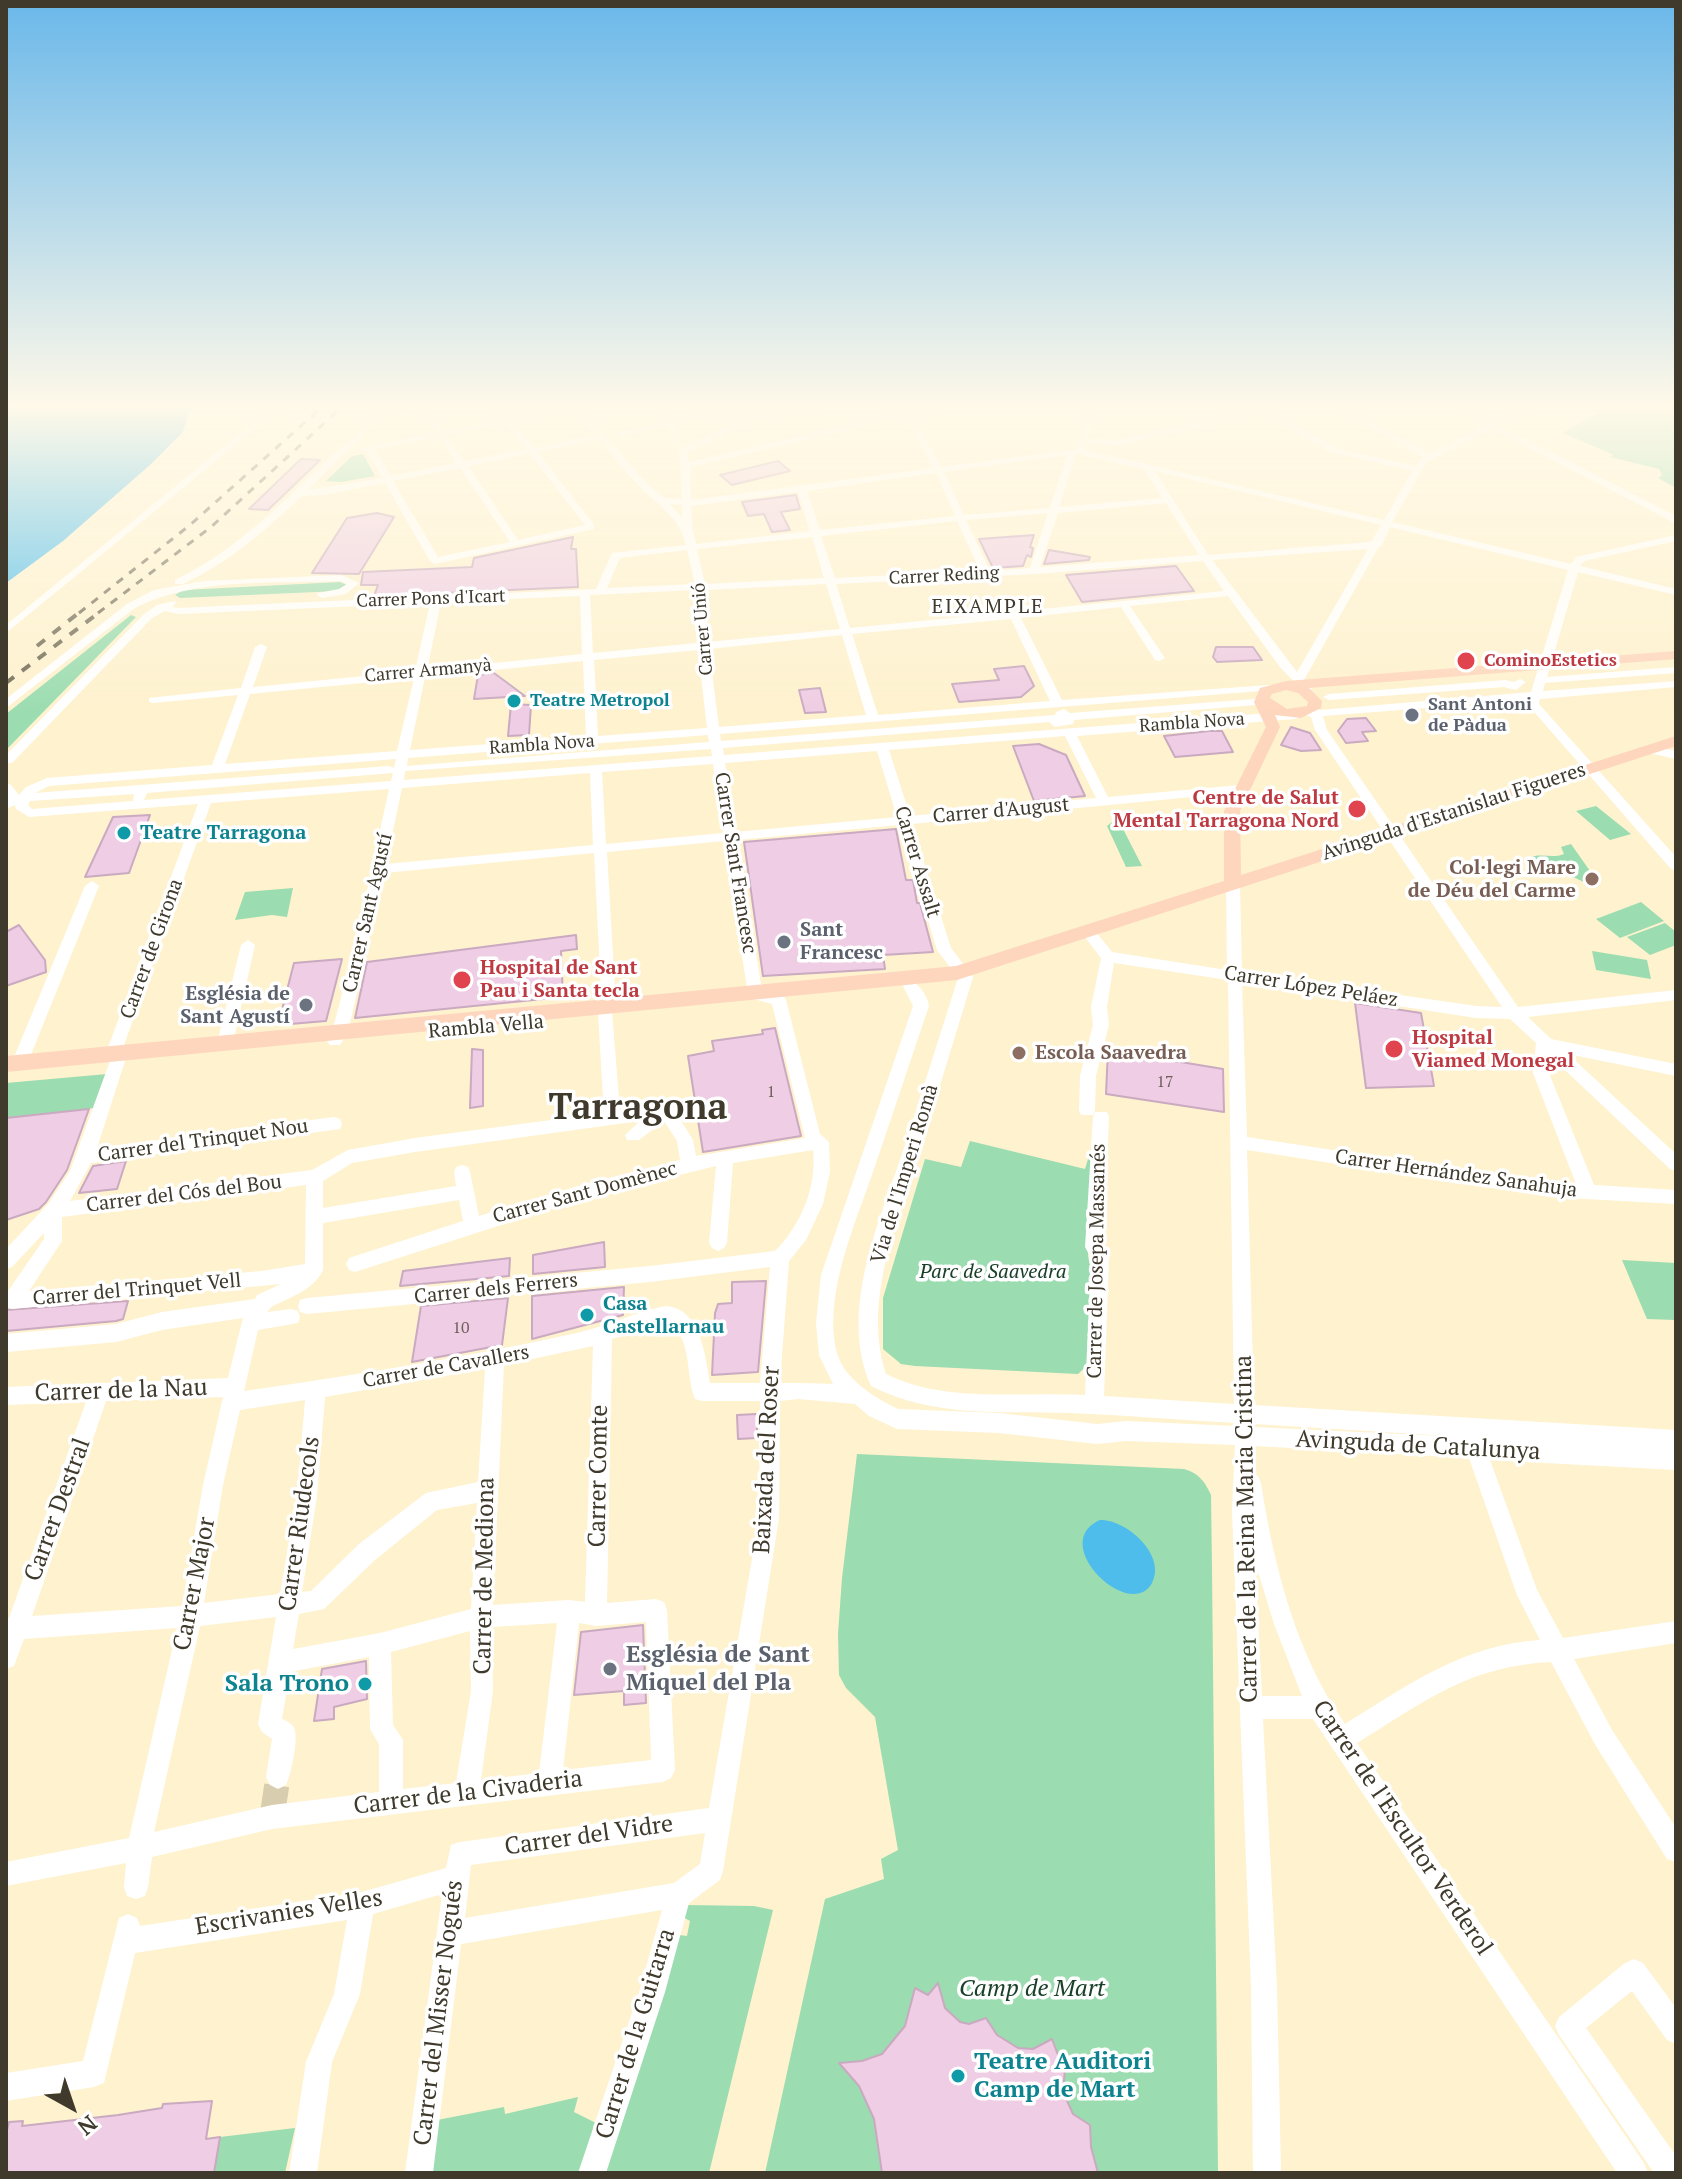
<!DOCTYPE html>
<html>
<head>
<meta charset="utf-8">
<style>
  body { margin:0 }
  #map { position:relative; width:1682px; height:2179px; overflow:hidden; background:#fef2cf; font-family:"PT Serif",serif }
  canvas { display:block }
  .frame { position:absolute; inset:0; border:8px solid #3f3a2c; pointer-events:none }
  .north { position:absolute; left:32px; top:2067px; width:80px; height:80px; -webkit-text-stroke:6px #fff; paint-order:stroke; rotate:140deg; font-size:22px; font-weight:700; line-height:32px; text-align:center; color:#3f3a2c }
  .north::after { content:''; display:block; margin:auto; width:28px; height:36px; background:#3f3a2c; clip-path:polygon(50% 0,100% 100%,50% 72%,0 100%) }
</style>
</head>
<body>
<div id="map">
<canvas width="1682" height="2179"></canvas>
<div class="frame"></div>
<div class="north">N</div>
</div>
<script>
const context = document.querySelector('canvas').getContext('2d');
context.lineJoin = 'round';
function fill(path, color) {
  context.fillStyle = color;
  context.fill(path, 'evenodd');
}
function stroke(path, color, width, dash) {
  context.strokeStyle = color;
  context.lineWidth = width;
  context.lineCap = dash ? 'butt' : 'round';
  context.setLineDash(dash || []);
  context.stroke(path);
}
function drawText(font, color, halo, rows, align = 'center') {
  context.font = font + ' "PT Serif",serif';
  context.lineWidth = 7;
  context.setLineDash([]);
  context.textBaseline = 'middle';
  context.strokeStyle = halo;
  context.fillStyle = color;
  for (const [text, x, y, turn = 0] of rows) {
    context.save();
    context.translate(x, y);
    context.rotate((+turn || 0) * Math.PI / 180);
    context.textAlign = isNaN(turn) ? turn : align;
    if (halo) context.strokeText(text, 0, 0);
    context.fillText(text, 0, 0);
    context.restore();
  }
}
fill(new Path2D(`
  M1609,407H1676V488L1658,478L1662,475L1659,469L1610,457L1614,455L1563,433Z
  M363,454L375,476L341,482L326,481L351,457Z
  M340,582L347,585L340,591L180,598L175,595L183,590Z
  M131,615L136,617L6,750V714Z
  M1596,806L1631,834L1610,840L1576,811Z
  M1112,822L1121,825L1142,866L1126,867L1107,826Z
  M1571,844L1597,881L1588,884L1531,857C1543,853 1552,859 1564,854L1561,847Z
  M293,888L287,917L272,915L235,920L245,892Z
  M1641,902L1664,921L1620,938L1596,919Z
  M1665,923L1676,932V945L1650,955L1627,937Z
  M1592,951L1647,960L1651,979L1596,970Z
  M107,1074L95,1108L6,1118V1083Z
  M970,1141L1085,1169L1091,1149H1094L1088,1256L1093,1276L1090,1363L1078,1374L915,1366L901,1364L883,1349V1298L925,1159L961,1167Z
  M1622,1260L1676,1263V1320L1647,1319Z
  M857,1454L1184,1469C1199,1473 1205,1482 1211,1495L1212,1569L1218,2173H765L825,1899L884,1879L881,1859L898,1850L875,1717L846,1688L839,1675L838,1634L842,1578Z
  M685,1905L754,1906L773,1910L709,2173H604L679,1935L687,1936L690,1921L683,1917Z
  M578,2097L574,2112L596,2123L580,2173H425L432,2121L504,2107L505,2114Z
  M295,2128L285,2173H214L220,2137Z`), '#9bdcb0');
fill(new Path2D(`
  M6,407H164L190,408L183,432L150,465L63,541L6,583Z
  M1100,1520C1126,1519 1167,1555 1152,1583C1130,1623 1047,1543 1100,1520Z`), '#4ebdec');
const building = new Path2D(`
  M301,459L320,460L268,510L249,509Z
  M778,461L790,471L732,485L720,475Z
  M796,495L800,509L781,512L790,530L772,532L764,514L748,516L742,502Z
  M377,513L394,517L359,574L312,573L347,518Z
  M1034,535L1030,547L1033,548L1031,557L1027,555L1023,566L993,568L979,539Z
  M573,537L571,549H576L578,587L374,596L378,585H361L363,572L472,567L474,558Z
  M1049,550L1090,557L1089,560L1044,564Z
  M1176,566L1194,591L1082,602L1066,575Z
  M1216,647H1253L1262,660L1217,662L1213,657Z
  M1024,666L1034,686L1021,697L959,702L952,684L999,680L994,669Z
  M494,673L525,696L474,699L478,675Z
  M820,688L826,712L805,713L799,690Z
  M511,704L531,705L529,735L508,736Z
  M1366,718L1376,731L1362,732L1368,741L1346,743L1338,731L1347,719Z
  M1291,727L1310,733L1321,750L1301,751L1281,745Z
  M1209,731H1222L1233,752L1175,757L1164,736Z
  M1039,744L1066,755L1085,796L1034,801L1013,746Z
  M150,815L129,873L85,877L113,817Z
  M896,829L906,880H913L917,903H920L933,952L883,955L885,969L763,976L744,842Z
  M19,925L45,960L46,972L6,986V932Z
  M576,935L577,949L561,951L563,997L355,1018L367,962Z
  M342,959L326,1021L278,1025L294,963Z
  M1355,1003L1421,1013L1434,1086L1366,1088Z
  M775,1028L801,1136L703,1152L688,1056L714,1051L712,1041L763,1034L762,1030Z
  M472,1049L483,1050V1106L470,1108Z
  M1108,1050L1223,1069L1224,1112L1106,1094Z
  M89,1109L67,1170L46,1202L39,1209L6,1220V1118Z
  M126,1161L117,1189L79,1193L93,1166Z
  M604,1242L605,1267L533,1274V1255Z
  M510,1258L509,1276L400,1286L403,1271Z
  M766,1281L758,1372L712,1375L715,1313L718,1304L732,1303V1282Z
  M624,1287L623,1315L532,1339V1296Z
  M508,1298L502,1345L412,1362L421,1306Z
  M128,1301L123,1319L116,1321L6,1331V1310Z
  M757,1414V1438L738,1439L737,1415Z
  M643,1625L646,1703L624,1705V1691L574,1695L581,1632Z
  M366,1661L367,1699L334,1707V1719L314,1721L322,1669Z
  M938,1983L945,2008L960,2022L969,2024L986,2018L997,2035L1018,2048L1033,2049L1052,2039L1058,2055L1071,2057L1065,2069L1063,2092L1073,2114L1090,2125L1091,2147L1098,2173H882L874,2119L859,2086L839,2063L862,2061L882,2054L905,2026L915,1988L928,1995Z
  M212,2101L206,2139L220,2137L214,2173H6V2134L9,2122L23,2121L22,2126L118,2115L162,2108L163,2104Z`);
fill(building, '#efcde4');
stroke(building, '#caaac0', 2);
stroke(new Path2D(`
  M273,1810L278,1777`), '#d8cdae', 25, [25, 13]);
fill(new Path2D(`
  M272,407H282L6,633V625Z
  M380,407H413L384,414L308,490L382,478L367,451L358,449L436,432L419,407H427L443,431L503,419L494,407H503L510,417L562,407H581L650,487L665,498L682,499L679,449L753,415L809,407H817L818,410L758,419L687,452L689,462L924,407H941L914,415L941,467L1078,449L1088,407H1096L1088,439L1117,440L1262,407H1279L1270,411L1336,448L1415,466L1423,457L1334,407H1345L1430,453L1485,425L1452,407H1463L1492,422L1525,407H1537L1498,425L1676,516V523L1673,522L1492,429L1426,463L1392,522L1571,564L1576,557L1676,535V541L1584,561L1580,566L1676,589V595L1578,572L1547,677L1676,667V673L1545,683L1543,691L1676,681V687L1540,699L1539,704L1676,857V870L1671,869L1529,706V700L1323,716L1327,730L1518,1007L1676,990V1000L1528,1017L1551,1039L1676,1064V1076L1568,1054L1676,1154V1171L1670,1169L1550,1056L1549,1073L1594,1185L1676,1190V1204L1550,1197L1247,1150L1254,1405L1676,1430V1450L1482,1438L1676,1450V1470L1490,1460L1537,1590L1563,1638L1676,1621V1643L1574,1659L1612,1730L1676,1828V1862L1667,1859L1596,1746L1551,1662C1469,1666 1425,1701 1357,1743L1644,2163L1648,2173H1617L1313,1719H1263L1277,1986L1281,2173H1253L1251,1986L1232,1510L1235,1445L1126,1441L1097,1444L999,1433L897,1429L869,1416L855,1404L798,1399L780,1401L779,1518L723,1871L720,1880L689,1903L665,1992L606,2173H578L639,1992L662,1910L461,1944L433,2173H405L442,1894L373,1914L360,1994L332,2062L317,2173H289L306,2062L334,1994L347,1920L135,1953L104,2083L94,2087L6,2101V2073L83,2061L119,1918L128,1914L137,1918L140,1926L362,1892L446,1868L451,1845L460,1842L709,1808L759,1518L760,1401H702L695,1399C685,1376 693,1333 666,1323L612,1339L607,1603L656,1599L664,1602L667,1610L675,1770L671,1778L663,1782L272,1829L152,1857L148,1887L145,1896L136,1899L127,1896L124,1887L126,1863L6,1886V1862L129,1838L177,1628L24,1639L14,1666L6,1669V1618H9L86,1402L6,1405V1387L228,1378L243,1318L162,1330L116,1342L6,1352V1334L116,1324L162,1312L255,1299L257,1295L281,1284L12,1309L6,1307V1294L44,1239V1233L12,1267L6,1269V1249L48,1204L70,1171L111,1058L106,1053L198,804L29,817L16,809L15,805L6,809V783L10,784L19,795L26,787L47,778L212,765L238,695L153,703L149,702V698L241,688L255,647L261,644L267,647L253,687L415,671L430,603L178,614L165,611L152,618L12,763H6V755L144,614L157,605L175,601L176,603L172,607L178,608L596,589L612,553L686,545C681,521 662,507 645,492C628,476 613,456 599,439L538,452L594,525V529L435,564L430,561L385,483L324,495L302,496C265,531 229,562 183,584H175V580C237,550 282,503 331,456C348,441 367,427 380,407ZM573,410L595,435L534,448L514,422ZM1261,413L1330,452L1412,471L1384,520L1083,449L1086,444L1117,446ZM906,417L933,468L691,500V467ZM506,423L526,449L464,461L446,435ZM439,437L456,463L391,476L375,449ZM530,454L585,525L518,540L468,466ZM1076,454L1144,469L1162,498L1059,507ZM1067,455L1050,508L964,515L944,472ZM460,468L510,542L438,557L393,481ZM1155,471L1381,525L1371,542L1208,555ZM936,473L955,516L820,530L807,491ZM798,492L810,531L696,544L692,528L691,506ZM1166,503L1199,555L1040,567L1058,513ZM670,504L682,505V518ZM1048,513L1030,568L990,571L966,520ZM957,521L980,571L835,578L821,536ZM1390,527L1568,570L1531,692L1320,710L1314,704L1303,714L1311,717L1315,730L1502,1007L1476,1006L1242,972L1240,884L1233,879L1226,884L1227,970L1112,952L1096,932H1086L1084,936L1101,958L1091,1007L1093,1025L1080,1076L1079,1110L1081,1115H1093L1095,1110L1096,1076L1109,1025L1107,1007L1114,963L1228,980L1234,1404L1104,1396L1109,1257L1103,1246L1109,1117L1107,1112H1095L1093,1117L1085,1247L1091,1258L1085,1395C1020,1391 946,1404 886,1374C862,1299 899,1219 921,1147C938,1091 956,1034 973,977L951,948L912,824L1244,792V786L1240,785L1108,797L1077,736L1296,719L1302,715L1296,711L724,755L723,748L1049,722L1055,727L1073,724L1074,720L1255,705L1261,702L1255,699L1070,713L1064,709L1056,712L1055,715L721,741L720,734L1273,690V686L1269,685L1062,700L1021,618L1121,607L1155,660L1159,661L1165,658L1130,606L1228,596L1280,667L1302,690H1310L1312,688L1304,680L1378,548L1382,545ZM812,537L824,578L705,584L697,549ZM1368,549L1297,672L1212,560ZM687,550L695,584L607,588L620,558ZM1203,561L1224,591L850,628L836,584L1034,574ZM826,584L840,629L708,642L706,590ZM696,590L697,643L593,653L590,595ZM580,596L582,654L427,670L441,602ZM1011,619L1050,701L878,715L852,634ZM842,635L866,715L719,727L709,649ZM698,650L707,728L598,736L594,660ZM583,661L586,737L410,750L425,677ZM414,678L397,751L225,764L250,694ZM708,735L709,742L407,766L408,758ZM1065,736L1096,798L910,816L889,750ZM711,749L712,756L404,780L405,771ZM877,751L897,817L736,832L725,763ZM396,759L394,768L389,766L35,793L49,786ZM713,764L723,833L606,844L602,772ZM393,773L391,781L144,800L147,793ZM590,773L593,845L386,864L402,788ZM389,789L357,937L332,1032L327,1041L330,1045H340L348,1032L384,873L594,853L602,1010L598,1015L604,1113L415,1138L348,1150L312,1170L70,1201L91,1163L340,1129L342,1124L340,1119L334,1117L97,1148L125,1061L120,1056L211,803ZM134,794L133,801L32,809L28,805L30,801ZM899,825L937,950L958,978C941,1033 923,1087 906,1142C882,1217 837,1308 871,1386C934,1418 1001,1411 1069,1413C1124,1415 1180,1420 1235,1423V1426L1126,1421L1097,1424L999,1413L898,1409C875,1398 844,1379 837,1353C822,1294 858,1218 876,1163C894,1111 911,1058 929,1006C928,997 919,983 910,981L903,986L913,1006L821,1275L816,1323L819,1355L833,1384C814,1383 798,1383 780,1383L789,1261L806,1240L823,1204L830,1172L829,1142L820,1134L786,1000L784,996L762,990L737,840ZM724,841L748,994L750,998L772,1004L805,1138L696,1156L693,1140L672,1106L666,1105L620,1111L612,1011L616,1007L607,852ZM1242,982L1476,1018L1510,1019L1536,1043L1533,1073L1576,1184L1550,1183L1247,1137ZM640,1121L625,1135L627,1140H639L664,1121L677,1141L680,1160L585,1184L479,1216L470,1172L468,1167L462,1165L456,1167L454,1172L456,1186L323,1208V1181L352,1163L415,1152ZM813,1150C817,1187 801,1225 775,1251L650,1266L307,1298L300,1300L298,1306L300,1312L307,1314L650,1282L770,1267L760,1383H710C705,1355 701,1309 666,1306C635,1312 607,1326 577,1333C468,1357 356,1375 244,1391L258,1330L298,1323L300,1317L298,1311L291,1309L267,1312L271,1307C290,1297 313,1291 323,1270V1223L459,1200L463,1221L349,1258L346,1264L349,1270L355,1272L585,1198L716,1166L709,1243L712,1248L718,1251L724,1248L727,1243L733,1163ZM306,1185L305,1264L262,1271L29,1291L62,1241V1217ZM593,1346L585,1602L569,1600L493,1605L504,1365ZM485,1369L478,1482L426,1493L359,1544L311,1591L302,1592L317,1496L325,1397ZM223,1397L203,1485L182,1606L32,1616L106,1401ZM305,1400L297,1496L280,1594L204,1603L223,1485L240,1410ZM1254,1424L1465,1437L1254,1427ZM1255,1446L1469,1458L1517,1595L1540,1640C1465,1644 1406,1686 1345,1724C1296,1654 1274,1567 1261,1483L1258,1476L1254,1474ZM477,1503L471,1609L380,1633L293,1649L299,1614L324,1609L375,1560L437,1510ZM1255,1562L1274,1624L1302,1696H1262ZM276,1617L258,1724L262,1732L272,1739L266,1777L270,1785L278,1789L286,1785C291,1775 300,1735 293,1726C293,1725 284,1719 282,1719L290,1672L369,1657L370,1729L379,1744V1792L272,1805L154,1832L200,1626ZM646,1622L651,1760L563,1770L579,1623L596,1626ZM557,1623L539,1773L481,1780L493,1691L492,1627ZM470,1631L471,1691L456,1783L403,1789V1740L393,1725L391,1652ZM705,1833L700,1864L674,1883L465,1918L471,1865Z
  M659,407H667L673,420L737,407H756L675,425L682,440L678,443L674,440L668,426L621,436L617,433L665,422Z
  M341,575L359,583L346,594L322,598L317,595L318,593L339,589L347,584L340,581C273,584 195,577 135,608L6,708V699L127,604L154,590L204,581Z
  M1520,679L1526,682L1516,690L1504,687L1329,700L1323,697L1329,694L1505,680L1514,682Z
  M1649,745L1676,751V759L1645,752V746Z
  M92,881L99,886L28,1062L20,1068L14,1066L12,1062L85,886Z
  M248,940L255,945L233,1043L225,1049L217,1043L241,945Z
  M1634,1959L1643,1963L1676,2008V2044L1667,2040L1632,1991L1586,2028L1676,2156V2173H1654L1559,2035L1555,2026L1559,2017L1625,1963Z`), '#fff');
fill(new Path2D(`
  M1676,651V659L1309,688L1322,701L1321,708L1301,718L1275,715L1280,727L1240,811L1241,875L1676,736V746L957,980L6,1072V1056L956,966L1224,881V811L1266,727L1254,702L1260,688L1286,681ZM1286,690L1298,693L1308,702L1307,706L1287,709L1270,698L1272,694Z`), '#fed6bd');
stroke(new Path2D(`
  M79,613L190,525L322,407
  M98,613L211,527L342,407`), '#756e5a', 3, [8, 8]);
stroke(new Path2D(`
  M37,646L81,611
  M6,683L101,611`), '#756e5a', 4, [10, 10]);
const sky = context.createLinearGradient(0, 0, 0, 713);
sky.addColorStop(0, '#6ab8ea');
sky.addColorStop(0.57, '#fff9e9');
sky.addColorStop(1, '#fff9e900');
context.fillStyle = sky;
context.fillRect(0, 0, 1682, 713);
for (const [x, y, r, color] of [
  [1466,661,10,"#e0444e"],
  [514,701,8,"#0f9aa8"],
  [1412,715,8,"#6b7280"],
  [1357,809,10,"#e0444e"],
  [124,833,8,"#0f9aa8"],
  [1592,879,8,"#8d6e63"],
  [784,942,8,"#6b7280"],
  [462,980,10,"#e0444e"],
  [306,1005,8,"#6b7280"],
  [1394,1049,10,"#e0444e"],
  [1019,1053,8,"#8d6e63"],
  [587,1315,8,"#0f9aa8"],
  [610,1669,8,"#6b7280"],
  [365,1684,8,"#0f9aa8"],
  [958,2076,8,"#0f9aa8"]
]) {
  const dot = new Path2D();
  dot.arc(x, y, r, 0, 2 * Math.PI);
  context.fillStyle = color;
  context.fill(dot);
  stroke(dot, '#fff', 3);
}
drawText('16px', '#6b5f5a', null, [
  ["17",1165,1082],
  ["1",771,1092],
  ["10",461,1328]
]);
drawText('18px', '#3f3a2c', '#fff', [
  ["Carrer Reding",944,576,-3],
  ["Carrer Pons d'Icart",431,599,-2],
  ["Carrer Unió",703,629,-95],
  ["Carrer Armanyà",428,671,-5],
  ["Rambla Nova",1192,723,-4],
  ["Rambla Nova",542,745,-4]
]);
drawText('bold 18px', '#be3a42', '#fff', [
  ["CominoEstetics",1484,661]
], 'left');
drawText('bold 18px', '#0d838f', '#fff', [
  ["Teatre Metropol",530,701]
], 'left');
drawText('bold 18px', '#5b616d', '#fff', [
  ["Sant Antoni",1428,705],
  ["de Pàdua",1428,726]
], 'left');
context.letterSpacing = '2px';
drawText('20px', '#3f3a2c', '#fff', [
  ["EIXAMPLE",988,607]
]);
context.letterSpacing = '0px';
drawText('bold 20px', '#be3a42', '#fff', [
  ["Centre de Salut",1339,798,"right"],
  ["Mental Tarragona Nord",1339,821,"right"],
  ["Hospital de Sant",480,968],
  ["Pau i Santa tecla",480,991],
  ["Hospital",1412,1038],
  ["Viamed Monegal",1412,1061]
], 'left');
drawText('20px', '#3f3a2c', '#fff', [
  ["Carrer d'August",1001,811,-5],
  ["Avinguda d'Estanislau Figueres",1454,812,-18],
  ["Carrer Assalt",917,862,73],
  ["Carrer Sant Francesc",735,863,81],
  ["Carrer Sant Agustí",368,913,-77],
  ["Carrer de Girona",152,949,-70],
  ["Carrer López Peláez",1311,987,9],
  ["Rambla Vella",486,1027,-5],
  ["Carrer del Trinquet Nou",203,1141,-8],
  ["Via de l'Imperi Romà",905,1174,-73],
  ["Carrer Hernández Sanahuja",1456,1174,8],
  ["Carrer Sant Domènec",585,1193,-15],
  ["Carrer del Cós del Bou",184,1194,-7],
  ["Carrer de Josepa Massanés",1097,1261,-89],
  ["Carrer dels Ferrers",496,1289,-6],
  ["Carrer del Trinquet Vell",137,1290,-5],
  ["Carrer de Cavallers",446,1367,-10]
]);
drawText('bold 20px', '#0d838f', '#fff', [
  ["Teatre Tarragona",140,833],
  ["Casa",603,1304],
  ["Castellarnau",603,1327]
], 'left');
drawText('bold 20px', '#785e54', '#fff', [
  ["Col·legi Mare",1576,868],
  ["de Déu del Carme",1576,891],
  ["Escola Saavedra",1035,1053,"left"]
], 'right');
drawText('bold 20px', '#5b616d', '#fff', [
  ["Sant",800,930],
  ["Francesc",800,953],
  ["Església de",290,994,"right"],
  ["Sant Agustí",290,1017,"right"]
], 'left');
drawText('italic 20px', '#1a4029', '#fff', [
  ["Parc de Saavedra",993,1272]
]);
drawText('24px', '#3f3a2c', '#fff', [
  ["Carrer de la Nau",121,1391,-2],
  ["Avinguda de Catalunya",1418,1446,3],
  ["Baixada del Roser",767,1460,-87],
  ["Carrer Comte",599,1476,-89],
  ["Carrer Destral",58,1510,-70],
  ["Carrer Riudecols",300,1524,-82],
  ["Carrer de la Reina Maria Cristina",1247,1529,-91],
  ["Carrer de Mediona",485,1576,-89],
  ["Carrer Major",195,1584,-79],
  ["Carrer de la Civaderia",468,1793,-7],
  ["Carrer de l'Escultor Verderol",1402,1828,56],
  ["Carrer del Vidre",589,1836,-8],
  ["Escrivanies Velles",289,1913,-9],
  ["Carrer del Misser Nogués",439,2013,-83],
  ["Carrer de la Guitarra",636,2034,-73]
]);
drawText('bold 24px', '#5b616d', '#fff', [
  ["Església de Sant",626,1655],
  ["Miquel del Pla",626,1683]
], 'left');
drawText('bold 24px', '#0d838f', '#fff', [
  ["Sala Trono",349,1684],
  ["Teatre Auditori",974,2062,"left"],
  ["Camp de Mart",974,2090,"left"]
], 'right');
drawText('italic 24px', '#1a4029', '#fff', [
  ["Camp de Mart",1032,1989]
]);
drawText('bold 36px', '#3f3a2c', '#fff', [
  ["Tarragona",638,1109]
]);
</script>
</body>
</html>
